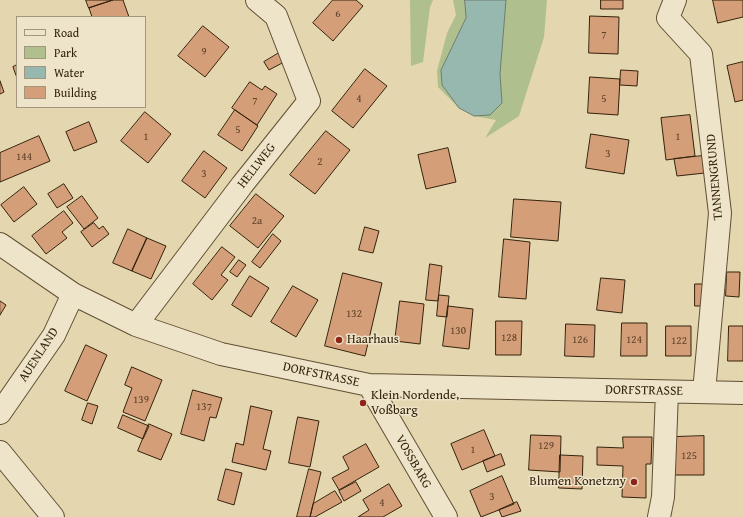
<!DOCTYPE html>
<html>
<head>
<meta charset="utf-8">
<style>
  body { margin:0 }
  #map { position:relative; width:743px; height:517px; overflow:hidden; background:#e4d6ae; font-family:"Gentium Book Plus",serif }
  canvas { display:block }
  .legend { position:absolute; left:16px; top:16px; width:130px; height:92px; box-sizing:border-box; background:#ede4ca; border:1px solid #a3967e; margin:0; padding:5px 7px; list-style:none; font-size:12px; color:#35220c }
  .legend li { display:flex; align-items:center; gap:8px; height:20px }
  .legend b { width:20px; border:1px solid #a3967e }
</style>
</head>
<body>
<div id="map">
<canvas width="743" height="517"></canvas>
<ul class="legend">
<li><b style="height:5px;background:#ede4ca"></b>Road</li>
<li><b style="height:11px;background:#afbf8e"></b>Park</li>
<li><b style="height:11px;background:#96b8af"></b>Water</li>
<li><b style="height:11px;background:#d49e79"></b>Building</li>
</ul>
</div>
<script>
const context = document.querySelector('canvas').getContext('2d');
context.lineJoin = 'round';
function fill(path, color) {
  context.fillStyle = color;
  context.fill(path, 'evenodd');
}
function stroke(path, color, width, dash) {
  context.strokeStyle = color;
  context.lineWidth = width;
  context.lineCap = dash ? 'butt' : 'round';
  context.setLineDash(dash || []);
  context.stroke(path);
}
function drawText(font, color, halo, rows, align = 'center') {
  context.font = font + ' "Gentium Book Plus",serif';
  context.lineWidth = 3;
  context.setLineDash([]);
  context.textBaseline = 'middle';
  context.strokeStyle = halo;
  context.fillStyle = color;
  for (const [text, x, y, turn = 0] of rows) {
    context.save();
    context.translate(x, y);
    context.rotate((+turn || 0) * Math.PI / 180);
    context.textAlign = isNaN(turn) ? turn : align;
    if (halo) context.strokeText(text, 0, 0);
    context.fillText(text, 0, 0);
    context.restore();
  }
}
fill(new Path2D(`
  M410,0H433L430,7L423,62L411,66Z
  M453,0H465L466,18L441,70L442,85L459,108L438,87L437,71L447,33L456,15Z
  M506,0H547L544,37L519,116L485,138L496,120L474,116L490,115L502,103L500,74Z`), '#afbf8e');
const water = new Path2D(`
  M465,0H506L500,74L502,103L490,115L474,116L459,108L442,85L441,70L466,18Z`);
fill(water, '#96b8af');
stroke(water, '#6f7c6e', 1);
const building = new Path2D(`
  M86,0H113L89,8Z
  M113,0H123L129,17H92L89,8Z
  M333,0H356L363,6L333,41L313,23Z
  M601,0H623V9H601Z
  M713,0H743V17L718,23Z
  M590,16L619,17L618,54L589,53Z
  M203,26L229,47L205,77L178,56Z
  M279,53L284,62L269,70L264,62Z
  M743,62V100L735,102L727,66Z
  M17,65V78L13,67Z
  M365,69L387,86L353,128L332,111Z
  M621,70L638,71L637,86L620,85Z
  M590,77L620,79L618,115L588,113Z
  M0,81L4,92L0,94Z
  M250,82L262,90L265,86L277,94L257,125L232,108Z
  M235,110L258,126L242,151L218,135Z
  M145,112L171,134L148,163L121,141Z
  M690,115L695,156L666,160L661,118Z
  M89,122L97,142L74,151L66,132Z
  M326,131L350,150L315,194L290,175Z
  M591,134L629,140L624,174L586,168Z
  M39,136L50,161L0,182V153Z
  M448,148L456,182L426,189L418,155Z
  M204,151L227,168L205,198L182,181Z
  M702,156L705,173L677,176L674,159Z
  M64,184L73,198L57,208L48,194Z
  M24,187L37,204L14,222L1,205Z
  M256,194L284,216L258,248L230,226Z
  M82,196L98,218L84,229L67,207Z
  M514,199L561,202L558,241L511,237Z
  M64,211L73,223L62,232L67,238L46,254L32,236Z
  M94,223L99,229L103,226L109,234L92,247L81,232Z
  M365,227L379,231L373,253L359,250Z
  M128,229L147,238L132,271L113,263Z
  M273,234L281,241L260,268L252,262Z
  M147,238L166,246L151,279L132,271Z
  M504,239L530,242L526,299L499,297Z
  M222,247L235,257L221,275L228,280L212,300L193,284Z
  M239,260L246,265L237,277L230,272Z
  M430,264L442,266L438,301L426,300Z
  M727,272H740L739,297L726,296Z
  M343,273L382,283L365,356L325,346Z
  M250,276L269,288L251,317L232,305Z
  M601,278L625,280L622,313L597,310Z
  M695,284H707L706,306H695Z
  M293,286L318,300L296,337L271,322Z
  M439,295L449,296L447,317L437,316Z
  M0,301L6,305L0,315Z
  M400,301L424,304L420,344L395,341Z
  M448,306L473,309L469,349L443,346Z
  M496,321H522L521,355H496Z
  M622,323H647V356H621Z
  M566,324L595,325L594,357L565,356Z
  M666,326H691V356H666Z
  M729,326H743V361H728Z
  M86,345L107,355L87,401L65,391Z
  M132,367L162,380L145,421L123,412L132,388L125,385Z
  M193,390L222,398L216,418L210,417L204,441L181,434Z
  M88,403L98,406L92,424L82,420Z
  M251,406L272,411L263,449L271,451L266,470L232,462L236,443L243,445Z
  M123,415L149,426L143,439L118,428Z
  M298,417L319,421L310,467L289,463Z
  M149,424L172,434L161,460L138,451Z
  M484,430L495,456L462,470L451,444Z
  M531,435L561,436L560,472L529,470Z
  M704,436V475H674V437Z
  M623,437H652L651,464H646V498L622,497L623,466L597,465V447L623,448Z
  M366,444L379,467L339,490L332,478L349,469L343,457Z
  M501,454L505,465L487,472L483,461Z
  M560,455L583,456L582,489L559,488Z
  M226,469L242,473L234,505L218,500Z
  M309,469L321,472L310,517H297Z
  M502,476L514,504L481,517L470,491Z
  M356,482L361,491L344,501L339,491Z
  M389,484L402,506L383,517H358L369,510L363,500Z
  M335,491L342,502L315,517H310L313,504Z
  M517,502L521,511L502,517L499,510Z`);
fill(building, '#d49e79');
stroke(building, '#35220c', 1);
const minor = new Path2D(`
  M675,0L668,18L701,54L720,213L704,392
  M0,244L73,294L136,325L221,354L369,385L743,393
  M136,325L242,185L309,101L276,16L257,0
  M369,385L446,517
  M0,413L54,335L73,294
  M0,452L53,517
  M659,517L663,497L667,392`);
stroke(minor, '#614f34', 24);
stroke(minor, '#ede4ca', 22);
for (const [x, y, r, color] of [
  [339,340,4,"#8f2418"],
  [363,403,4,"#8f2418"],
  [634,482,4,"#8f2418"]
]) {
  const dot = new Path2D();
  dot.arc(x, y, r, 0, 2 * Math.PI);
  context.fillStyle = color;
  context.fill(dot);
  stroke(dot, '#ede4ca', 1.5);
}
drawText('11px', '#5d4127', null, [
  ["6",338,14],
  ["7",604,35],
  ["9",204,52],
  ["4",359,99],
  ["5",604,99],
  ["7",255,101],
  ["5",238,130],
  ["1",146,137],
  ["1",678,137],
  ["3",608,154],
  ["144",24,157],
  ["2",320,162],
  ["3",204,174],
  ["2a",257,221],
  ["132",354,314],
  ["130",458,331],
  ["128",509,338],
  ["126",580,340],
  ["124",634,340],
  ["122",679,341],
  ["139",141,400],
  ["137",204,407],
  ["129",546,446],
  ["1",473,450],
  ["125",689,456],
  ["3",492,497],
  ["4",382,503]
]);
drawText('13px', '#35220c', '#ede4ca', [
  ["HELLWEG",257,166,-52],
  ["TANNENGRUND",715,177,-95],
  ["AUENLAND",39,355,-57],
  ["DORFSTRASSE",321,375,12],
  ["DORFSTRASSE",644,391,1],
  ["VOSSBARG",413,462,60]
]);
drawText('13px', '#35220c', '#ede4ca', [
  ["Haarhaus",347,340],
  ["Klein Nordende,",371,396],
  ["Voßbarg",371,411],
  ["Blumen Konetzny",626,482,"right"]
], 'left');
</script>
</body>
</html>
